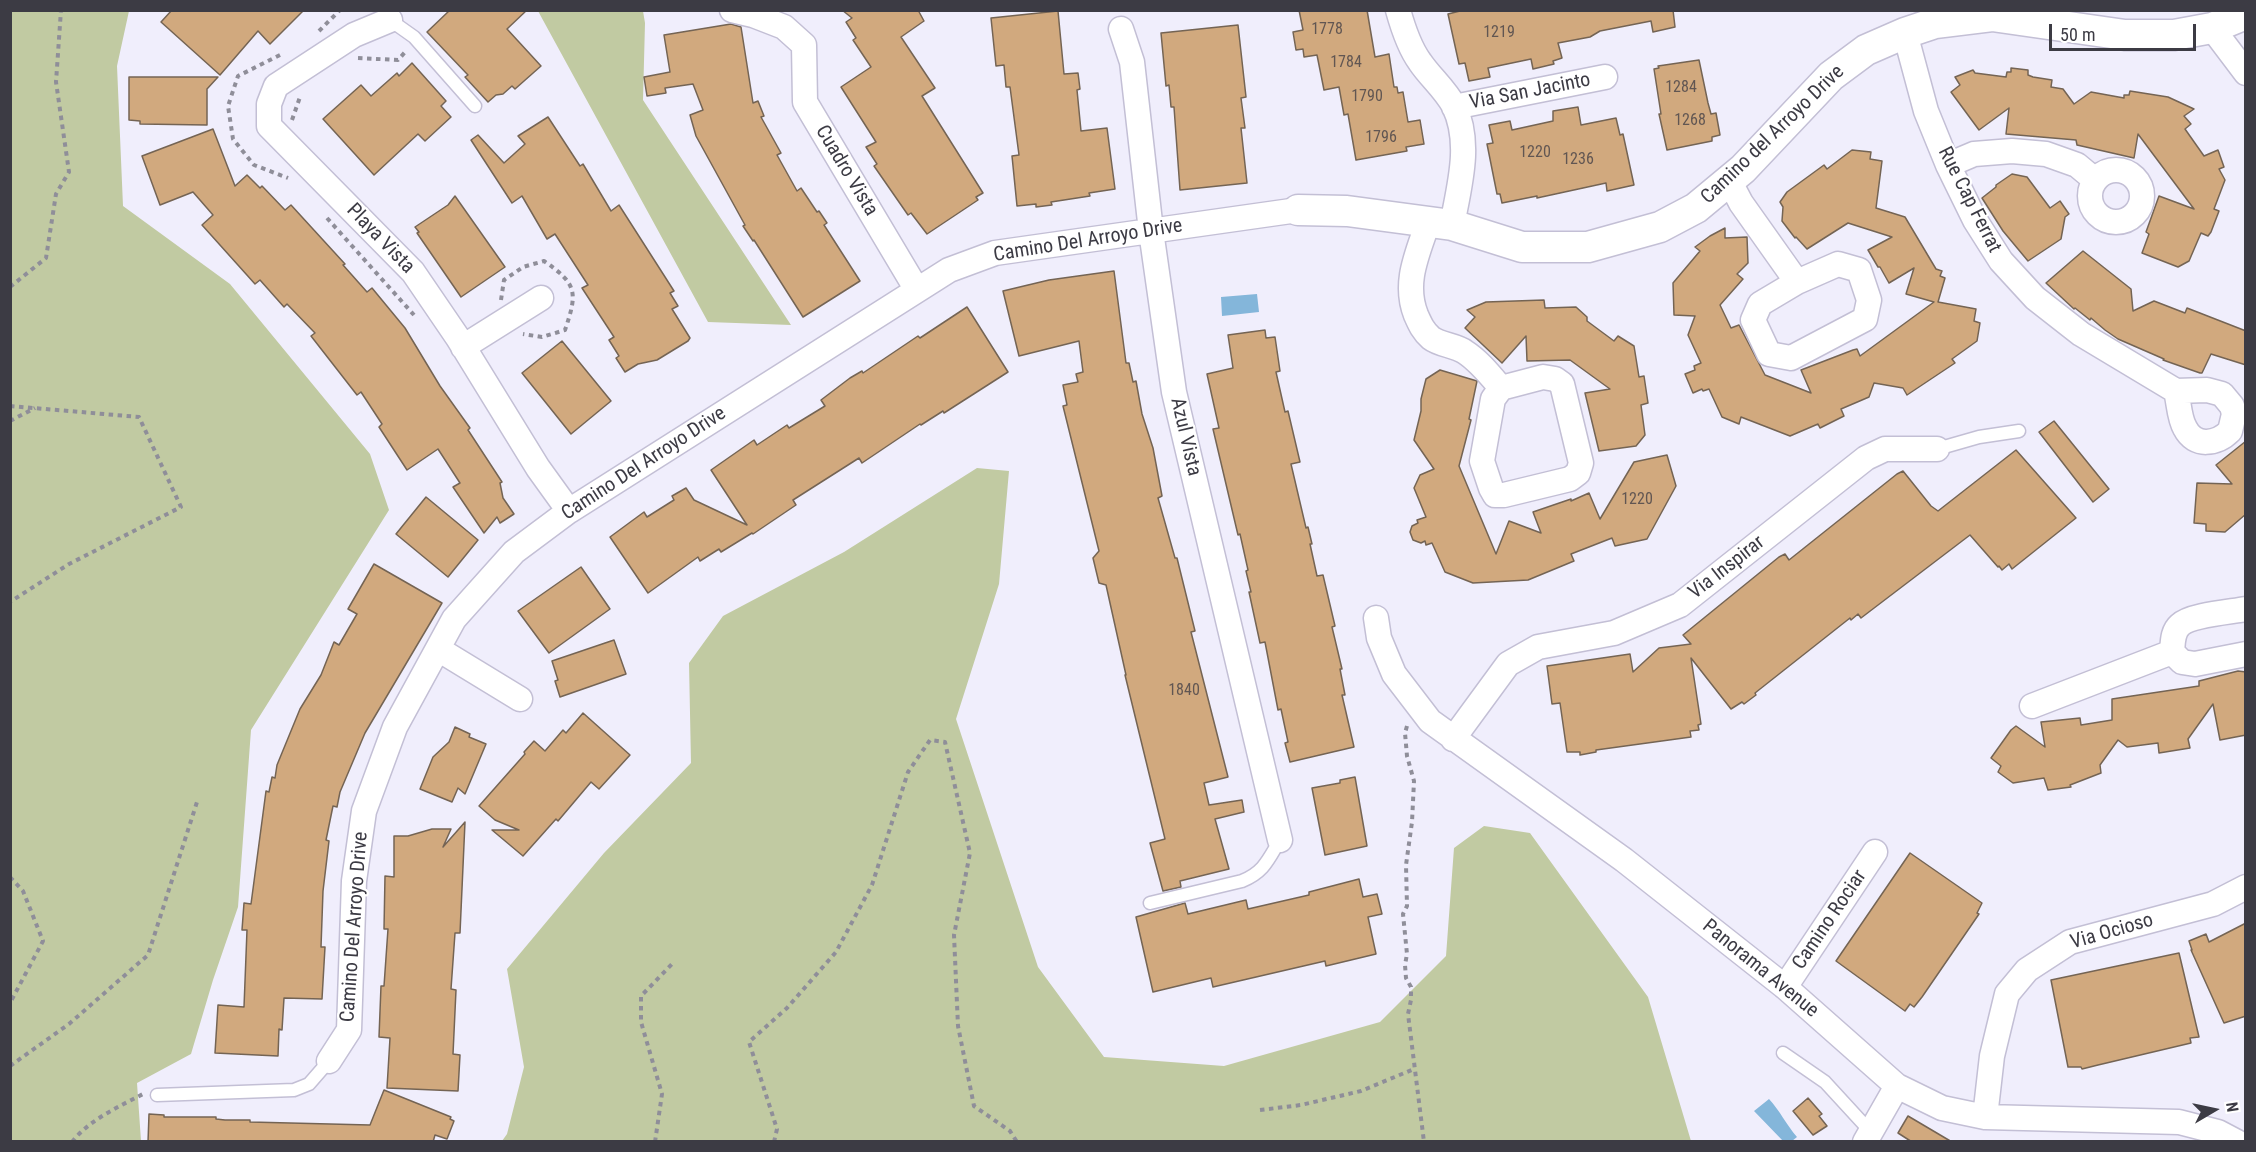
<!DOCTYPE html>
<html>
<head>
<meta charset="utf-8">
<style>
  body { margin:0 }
  #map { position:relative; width:2256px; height:1152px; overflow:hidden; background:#f0eefc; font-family:"Roboto Condensed",sans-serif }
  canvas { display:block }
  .frame { position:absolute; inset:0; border:12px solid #3c3b44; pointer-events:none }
  .north { position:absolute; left:2184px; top:1080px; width:60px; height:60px; -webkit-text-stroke:4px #fff; paint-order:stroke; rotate:81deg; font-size:16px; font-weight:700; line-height:24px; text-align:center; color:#3c3b44 }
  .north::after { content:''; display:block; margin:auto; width:21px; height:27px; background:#3c3b44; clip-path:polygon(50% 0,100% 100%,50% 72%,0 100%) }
  .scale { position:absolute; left:2049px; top:24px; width:147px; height:27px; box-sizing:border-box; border:3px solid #3c3b44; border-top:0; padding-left:8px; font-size:18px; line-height:21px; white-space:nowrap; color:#3c3b44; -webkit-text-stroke:4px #fff; paint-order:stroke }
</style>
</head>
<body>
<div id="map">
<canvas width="2256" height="1152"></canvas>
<div class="frame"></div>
<div class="north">N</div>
<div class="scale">50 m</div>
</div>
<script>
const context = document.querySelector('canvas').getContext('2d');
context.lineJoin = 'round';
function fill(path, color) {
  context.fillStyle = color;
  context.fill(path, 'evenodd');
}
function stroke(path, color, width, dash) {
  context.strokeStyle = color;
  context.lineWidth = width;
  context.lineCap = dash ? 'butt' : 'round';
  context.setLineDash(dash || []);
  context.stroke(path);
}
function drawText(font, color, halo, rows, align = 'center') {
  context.font = font + ' "Roboto Condensed",sans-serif';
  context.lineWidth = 4.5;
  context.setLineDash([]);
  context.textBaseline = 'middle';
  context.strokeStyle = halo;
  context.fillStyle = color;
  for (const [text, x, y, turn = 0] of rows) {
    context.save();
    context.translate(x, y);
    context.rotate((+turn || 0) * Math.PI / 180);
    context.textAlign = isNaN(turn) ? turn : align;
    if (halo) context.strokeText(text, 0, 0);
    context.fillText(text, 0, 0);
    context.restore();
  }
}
fill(new Path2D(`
  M10,11H129L117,66L123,206L230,284L370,454L389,510L251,730L238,907L213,980L191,1054L137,1083L141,1141H11Z
  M538,11H643L645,23L643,100L791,325L708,322Z
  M977,468L1009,471L999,584L956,719L1038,967L1104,1057L1224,1066L1380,1022L1446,956L1454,848L1484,826L1530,833L1648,997L1691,1141H502L507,1134L524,1067L507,969L604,853L691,763L689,663L723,616L844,552Z`), '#c1caa2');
fill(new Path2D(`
  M1257,294L1259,312L1222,316L1221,297Z
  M1769,1099C1780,1111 1786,1124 1797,1137L1792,1141H1783L1754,1111Z`), '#84b6da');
const building = new Path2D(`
  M172,10H304L270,44L258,31L220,75L161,22Z
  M450,10H527L507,29L541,66L515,89L512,86L503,94L496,95L488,102L465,77L468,75L427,32Z
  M842,10H918L924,21L901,37L935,88L922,96L983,193L976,197L978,200L927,234L911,213L908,215L874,166L877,164L866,147L876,142L841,87L871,67L853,40L856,38L846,22L852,18Z
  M1299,10H1367L1375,57L1389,54L1394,87H1397L1398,93L1403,92L1408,122L1420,120L1424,144L1406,147L1407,151L1356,160L1348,114L1344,115L1339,87L1324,90L1317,55L1304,57L1303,49L1296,50L1293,32L1303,30Z
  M1464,10H1673L1675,27L1653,32L1651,21L1600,31L1590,37L1558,43L1562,58L1553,61L1554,64L1533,69L1531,59L1488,68L1490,77L1469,81L1465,63L1459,64L1448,14Z
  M1058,11L1064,74L1078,73L1080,89L1077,90L1081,131L1107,128L1115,189L1089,193L1090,196L1051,202L1052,205L1036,207V204L1017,206L1012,156L1019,155L1010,87H1006L1004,65L996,66L991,18Z
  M731,24L741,27L753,103L758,101L764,116L761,117L781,153L777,155L797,191L801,188L817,212L819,211L827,223L824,225L860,281L803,317L754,240L753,241L743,226L745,225L696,136L690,115L703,110L693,84L665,88L666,93L647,96L644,77L670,72L664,35Z
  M1238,25L1246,97L1241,98L1245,128H1241L1247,183L1180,190L1174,107H1171L1169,85L1166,86L1161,33Z
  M1699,60L1708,103L1711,114L1716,113L1720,135L1712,137V141L1667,150L1659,114H1661L1654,69L1659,68L1658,66Z
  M412,63L446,101L441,106L451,117L425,141L418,134L374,175L323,119L361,85L371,96L397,73L399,76Z
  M2011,68L2028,70V75L2033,77L2052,80L2051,87L2063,89L2074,104L2091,92L2124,98V95H2129L2130,91L2168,97L2194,109L2184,116L2191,124L2185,129L2204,156L2218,150L2224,167L2219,169L2225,180L2214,209L2219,211L2211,232L2208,236L2201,233L2189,261L2178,267L2142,253L2149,234L2146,232L2159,196L2194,209L2138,134L2134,158L2077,145L2076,140L2006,134L2009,108L1979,130L1951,92L1960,85L1955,77L1973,70L1975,73L2006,77L2007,72H2011Z
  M129,77H218L207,89V125L140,124V121L129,120Z
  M1578,107L1581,125L1616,118L1620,135L1623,134L1634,185L1607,191L1606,183L1537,198V196L1502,203L1500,194H1497L1487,144L1493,143L1489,125L1510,121L1512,130L1553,121V111Z
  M548,117L580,166L583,164L611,211L619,205L674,291L670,293L678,306L672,309L690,338L688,341L657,360L638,364L625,372L616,358L619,356L609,340L614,337L582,288L588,285L555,234L547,239L522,196L512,203L471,140L478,135L504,163L525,144L518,136Z
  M213,129L235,186L247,175L260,188L262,186L285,210L291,205L345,264L343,265L367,292L372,288L405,328L440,386L470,428L468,430L502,482L500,483L503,498L514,514L500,523L497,517L484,533L453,487L460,483L438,449L407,470L379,427L382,424L361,392L357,395L311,336L315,333L287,304L284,307L260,280L255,284L202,225L213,215L193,192L160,205L142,156Z
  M1852,150L1871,152L1870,159L1882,161L1876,208L1905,217L1936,269L1942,271L1940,276L1945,278L1938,302L1976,309L1974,321L1980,323L1977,341L1952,359L1955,363L1907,395L1903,388L1874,383L1869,397L1841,409L1844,416L1820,428L1818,424L1790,436L1741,417L1739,424L1722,417L1709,389L1703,391L1702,389L1693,393L1685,374L1695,370L1694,366L1701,363L1688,335L1695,316L1674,315L1673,283L1700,251L1695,247L1710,236L1725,228V238L1747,237L1748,263L1737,274L1743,279L1720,305L1731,328L1739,325L1765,375L1811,393L1801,370L1853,350L1857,349L1860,356L1934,302L1906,294L1914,268L1889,283L1880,267H1878L1868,250L1892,237L1848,223L1807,249L1796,237L1795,238L1782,221L1783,207L1780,202L1787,192L1824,165L1827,169Z
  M2012,174L2027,177L2050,208L2060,201L2069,214L2065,217L2061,239L2028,261L2003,231L1982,198L1996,187V185Z
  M455,196L505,267L461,297L417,233L419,232L415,227L448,205Z
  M2083,251L2131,289L2133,311L2154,301L2185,313L2187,308L2246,331V365L2211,354L2202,373H2200L2163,360L2164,359L2118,339L2105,330L2091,318L2090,320L2075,308L2074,309L2046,283Z
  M1114,271L1126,363H1129L1133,382L1136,381L1142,414L1153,448L1162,496L1158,498L1175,558H1177L1195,631L1191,632L1228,777L1204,783L1209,805L1242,800L1244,812L1215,819L1229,869L1180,881L1181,887L1163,891L1150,843L1165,839L1125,675H1126L1106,585L1099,583L1093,558L1099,551L1063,406L1067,405L1063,385L1078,382L1076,374L1083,372L1079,341L1019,356L1003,291L1049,280Z
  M1544,300L1545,308L1576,307L1587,317V321L1614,341L1618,336L1634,346L1639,377L1644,376L1648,403L1641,405L1645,435L1636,446L1599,451L1585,393L1610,389L1570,360L1527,361L1526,336L1502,363L1465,328L1475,317L1467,310L1486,302Z
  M967,307L1008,372L944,413L943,411L921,425L920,424L862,463L859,458L793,500L796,505L753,534L752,533L721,552L719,549L700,561L698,557L648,593L610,537L644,512L647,517L674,500L672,496L686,488L694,500L747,525L711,470L754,440L757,445L787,425L789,428L825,406L821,400L850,378L862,371L863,373L918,336L920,338Z
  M1265,330L1266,338L1275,337L1280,371L1276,372L1285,412L1288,411L1300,462L1291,464L1306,528L1308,527L1312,544H1310L1317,576L1323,575L1335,626L1332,627L1342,669H1340L1345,695H1342L1354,747L1290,762L1285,743L1288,742L1281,709L1278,710L1265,642L1260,643L1249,592H1251L1246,571L1248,570L1240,534L1238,535L1213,429L1219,428L1207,374L1233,368L1228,335Z
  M562,341L611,401L571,434L522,373Z
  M1440,370L1477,381L1469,419L1471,420L1459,466L1496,554L1509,521L1541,533L1533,512L1571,499V501L1589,493L1600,519L1634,462L1667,455L1676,486L1647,539L1615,546L1612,538L1571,554L1574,561L1528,580L1473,583L1445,572L1432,543L1426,545L1425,541L1421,543L1413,540L1410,532L1412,526L1418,523L1417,520L1426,517L1414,488L1420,475L1434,469L1414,440L1421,411V399L1426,379Z
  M2054,421L2109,489L2093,502L2039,432Z
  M2246,441V514L2225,532L2206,531V524L2194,523L2197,483L2232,484L2216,465Z
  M2016,450L2076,518L2012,569L2009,564L2002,570L1999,566L1998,567L1970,535L1861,618L1858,614L1851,620L1850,618L1755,693L1756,695L1744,704L1742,702L1731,709L1691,658L1701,724L1698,725L1699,730L1690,731L1691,737L1596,750V752L1580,755V752H1567L1560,703L1552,704L1547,666L1630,654L1633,672L1659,648L1691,644L1683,635L1779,557L1785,554L1789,560L1897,474L1903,471L1931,506L1938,511Z
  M426,497L478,540L448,577L396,534Z
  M374,564L442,603L365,733L340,792L337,807L333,806L326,840L329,841L323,891L321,947H325L322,999L284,998L282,1030L279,1029L278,1056L215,1053L218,1005L244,1007L247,930H242L244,903L251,904L266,791L269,792L272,777L275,778L277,765L300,709L321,675L334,642L339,645L357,614L348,609Z
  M581,567L610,609L549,653L518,611Z
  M614,640L626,674L560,697L555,681L558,680L552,661Z
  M2238,671L2246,672V735L2220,740L2213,704L2188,739L2190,748L2159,753L2158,743L2127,747L2118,740L2100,765L2101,773L2070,785L2071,787L2048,790L2044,778L2013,783L1998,772L2001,766L1991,758L2011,730L2016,726L2045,747L2041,722L2080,718L2081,725L2112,720V699L2199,686V681Z
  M583,713L630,755L599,789L591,782L558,821L556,819L523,856L492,830H519L495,820L479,806L525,754L524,752L534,741L545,751L563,730L566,733Z
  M455,727L470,734L469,737L486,744L465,794L458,788L452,802L420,789L433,757L449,742Z
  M1355,777L1367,846L1325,855L1312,788L1340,783V780Z
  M465,822L460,933H455L451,989L456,990L453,1054L460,1055L458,1091L387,1088L390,1038L379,1037L381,986H384L388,929H384L385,876L394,877V836H408L432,829H451L443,847Z
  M1910,853L1982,903L1977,913L1979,914L1922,997L1914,1007L1910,1004L1905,1011L1836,961Z
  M1359,879L1363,897L1377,894L1382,914L1368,917L1376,954L1326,966L1325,961L1213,987L1211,978L1153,992L1136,917L1185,903L1188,914L1246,900L1248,909L1309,895V892Z
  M2246,923V1016L2224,1023L2191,950H2192L2189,941L2206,934L2209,942Z
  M2179,953L2199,1037L2190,1038L2191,1043L2098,1065L2082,1069L2081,1067H2068L2051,980Z
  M384,1090L451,1117L450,1119L454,1121L447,1139L435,1135L433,1142H148L149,1114L164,1115V1117H216V1119L225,1120H250V1122L370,1125Z
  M1808,1098L1822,1114L1819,1116L1827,1126L1813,1135L1793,1111Z
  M1908,1116L1952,1142H1912L1898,1133Z`);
fill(building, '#d1a97e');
stroke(building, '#746454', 1.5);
const service = new Path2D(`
  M390,20L414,37L475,106
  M1937,449L1979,437L2019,431
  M1150,903L1242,881C1264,872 1268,860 1280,840
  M1783,1053L1825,1082L1870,1131
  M157,1095L294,1090L309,1084L329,1061`);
const minor = new Path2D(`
  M732,10L753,15L784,27L804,45L805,102L917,290
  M1398,10C1403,28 1409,47 1420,62C1430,77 1445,89 1454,106C1472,143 1459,187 1452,225
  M390,20L354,35L276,86L269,104V126L413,272L458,338L538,468L569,511
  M2212,28L2246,73
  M1121,29L1132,62L1151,231L1174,392L1280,840
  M1905,33L1926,111L1948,165L1975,220L2001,261L2035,298L2081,334L2176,391L2207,390L2222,394L2232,406L2234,414L2230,431C2217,444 2195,448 2185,428C2179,418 2179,402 2176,391
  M1454,107L1605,77
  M1948,165L1974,154L2012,151L2046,154L2077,165L2095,180
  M2090 196a26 26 0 1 1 52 0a26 26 0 1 1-52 0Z
  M1730,182L1741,203L1797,282
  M1428,222C1418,253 1403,282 1416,315C1420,324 1423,331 1431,338C1440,345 1455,345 1465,352C1479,361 1490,375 1501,388
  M1838,264L1859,270L1869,300L1865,319L1791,358L1769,354L1753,320L1760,304L1797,282Z
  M463,347L541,298
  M1543,377L1555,379L1562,384L1581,463L1578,473L1570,479L1504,495H1495L1491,488L1482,461L1493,399L1501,388Z
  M2246,609C2230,612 2190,615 2180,625C2172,632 2173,643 2172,652L2182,662L2195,664L2246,654
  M1376,618L1379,638L1394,674L1430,721L1624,860L1785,987L1897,1086L1942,1108L1985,1117L2179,1122L2218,1132L2237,1142
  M438,649L520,699
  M2032,706L2172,652
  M1453,739L1508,664L1538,647L1614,633L1680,605L1866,458L1885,449H1937
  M1785,987L1875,852
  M329,1061L349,1030L354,881L364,811L395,727L454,619L514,552L569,511L949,270L995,253L1298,210
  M1985,1117L1992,1056L2007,994L2027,970L2070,942L2213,904L2246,887
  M1865,1142L1897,1086`);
const tertiary = new Path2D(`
  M1298,210L1347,211L1452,225L1522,247H1588L1660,227L1696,208L1743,169L1831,76L1866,50L1905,33L1935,23L1992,16L2125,35H2174L2212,28L2246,14`);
stroke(service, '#c3bfd5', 15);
stroke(minor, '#c3bfd5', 27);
stroke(tertiary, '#c3bfd5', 33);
stroke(new Path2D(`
  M319,31L340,10
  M280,55L238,76L228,106L233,139L254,165L288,178
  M358,58L398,60L406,51
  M292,120L300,97
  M327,218L414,315
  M10,287L46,258L56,194L69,172L56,82L61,10
  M501,300L504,280L523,267L544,261C577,284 578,292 565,330L542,337L523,334
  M10,406L139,417L181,507L69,564L10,602
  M10,421L35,408
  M1407,726L1405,733L1407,756L1414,781L1412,822L1406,865L1407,906L1403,914L1407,954L1405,965L1406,978L1411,987V1000L1408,1014L1424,1142
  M10,877L23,891L43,941L10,1003
  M10,1066L69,1024L148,955L197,802
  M1260,1110L1301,1105L1361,1091L1414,1069
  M72,1142C89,1120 118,1107 143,1094
  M655,1142L662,1094L641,1022V996L672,964
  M774,1142L777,1129L749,1042L787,1008L836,952L872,885L908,772L930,740L945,742L970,853L954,935L958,1026L974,1106L1010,1131L1017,1142`), '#8f8e99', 4, [4.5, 4.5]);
stroke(service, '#fff', 12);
stroke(minor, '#fff', 24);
stroke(tertiary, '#fff', 30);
drawText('16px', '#615652', null, [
  ["1778",1327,30],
  ["1219",1499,33],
  ["1784",1346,63],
  ["1284",1681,88],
  ["1790",1367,97],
  ["1268",1690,121],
  ["1796",1381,138],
  ["1220",1535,153],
  ["1236",1578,160],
  ["1220",1637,500],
  ["1840",1184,691]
]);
drawText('20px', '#3c3b44', '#fff', [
  ["Via San Jacinto",1530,92,-11],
  ["Camino del Arroyo Drive",1773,135,-44],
  ["Cuadro Vista",846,171,59],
  ["Rue Cap Ferrat",1969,200,63],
  ["Playa Vista",380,239,46],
  ["Camino Del Arroyo Drive",1088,241,-9],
  ["Azul Vista",1185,437,77],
  ["Camino Del Arroyo Drive",644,464,-33],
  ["Via Inspirar",1727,568,-38],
  ["Camino Rociar",1830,920,-56],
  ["Camino Del Arroyo Drive",355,927,-86],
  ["Via Ocioso",2112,932,-16],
  ["Panorama Avenue",1760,969,39]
]);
</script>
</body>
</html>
